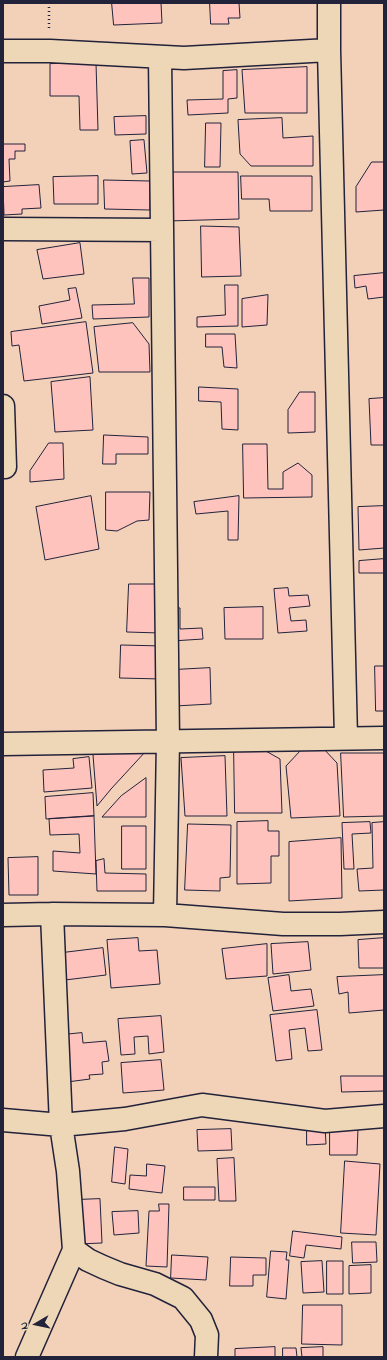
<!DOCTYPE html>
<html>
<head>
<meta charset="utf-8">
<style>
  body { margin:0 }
  #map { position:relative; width:387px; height:1360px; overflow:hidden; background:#f3d1b8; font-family:"Indie Flower",sans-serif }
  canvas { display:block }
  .frame { position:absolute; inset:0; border:4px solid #22223b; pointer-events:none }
  .north { position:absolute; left:16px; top:1304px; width:40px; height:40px; -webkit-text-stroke:3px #eed7b6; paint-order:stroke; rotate:261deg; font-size:11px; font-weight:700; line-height:16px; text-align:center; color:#22223b }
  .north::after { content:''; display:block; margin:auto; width:14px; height:18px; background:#22223b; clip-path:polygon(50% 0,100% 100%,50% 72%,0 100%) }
</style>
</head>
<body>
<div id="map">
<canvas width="387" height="1360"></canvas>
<div class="frame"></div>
<div class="north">N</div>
</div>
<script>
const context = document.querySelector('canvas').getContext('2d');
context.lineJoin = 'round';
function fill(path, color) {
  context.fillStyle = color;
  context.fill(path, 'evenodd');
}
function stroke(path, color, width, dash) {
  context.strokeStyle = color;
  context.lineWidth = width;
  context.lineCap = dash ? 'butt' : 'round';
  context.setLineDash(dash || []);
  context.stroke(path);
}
const building = new Path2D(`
  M112,3H161L162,23L114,25Z
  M210,3H239L240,18H228L229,24H211Z
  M96,63L98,130H80L79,96H50V64Z
  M307,67V113H245L242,70Z
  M237,70V98L228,99V113L188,115L187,100L223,99V71Z
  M146,116V134L115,135L114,117Z
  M282,118L283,138L313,136V166H251L240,154L238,120Z
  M206,123H221L220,167H205Z
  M144,140L147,173L132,174L130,141Z
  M3,144H25V151H15V159H9L10,181L3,182Z
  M372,162H384V210L356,212V187Z
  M167,172H238L239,219L168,221Z
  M98,176V204H54L53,177Z
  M241,176H312V211H270L269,199H242Z
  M104,180L150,181V210L105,209Z
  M39,185L41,208L22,209V214L4,215L3,187Z
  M201,226L239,227L241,276L202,277Z
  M80,243L84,274L43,279L37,250Z
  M384,273V297L368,299L366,286L355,288L354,276Z
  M133,278H149V317L93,319L92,305L134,304Z
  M225,285H238V326L197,327V317L225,315Z
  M76,288L82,318L42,324L39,306L70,300L68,289Z
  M268,295L267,325L242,327V299Z
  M86,322L93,373L24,381L19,345L12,346L11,332Z
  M133,323L149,344L150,372H99L94,327Z
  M206,334H235L237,368L224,367L222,347H206Z
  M90,377L93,430L55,432L51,382Z
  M199,387L238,389V430L222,429L221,402L199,401Z
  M300,392H315V432L288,433V410Z
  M384,398V445H371L369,399Z
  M104,435L148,437V454H116V464H103Z
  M49,443H63L64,479L30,482V471Z
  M243,444H267L268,489H283V472L298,463L312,475V497L244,498Z
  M106,492H150L149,520L137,521L117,531L106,530Z
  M91,496L99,549L45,560L36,507Z
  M239,496L238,540H228V511L196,514L194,502Z
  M384,506V548L359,550L358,507Z
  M384,559V573H359V561Z
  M129,584H161L160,633L127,632Z
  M288,588L289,596L308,595L310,606L289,608L291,621L306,620L307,631L278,633L274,589Z
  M171,607L180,608V629L202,628L203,639L172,641Z
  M263,607V639H225L224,608Z
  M121,645L163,646L162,679L120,678Z
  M375,666H384V711H376Z
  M210,668L211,704L175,706L173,670Z
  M322,747L337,763L340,816L291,818L286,766L301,750Z
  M234,750H264L280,759L282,813H235Z
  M146,751L111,789L97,806L93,755Z
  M341,753H384V816L344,817Z
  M225,756L227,816H185L181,758Z
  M89,757L92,788L44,792L43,770L74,768L73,759Z
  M146,778V817H102L121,796Z
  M93,793L94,816L46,819L45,797Z
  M94,816L96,874L53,871V851L80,853L79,834L50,835L49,819Z
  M268,821V831H279V856H271V883L237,884V822Z
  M370,822L371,833L352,834L354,869H344L342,823Z
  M384,822V890L359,891L357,869L373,868L372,823Z
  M188,824L231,825L230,877L220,878V891L185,890Z
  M122,826H146V869H122Z
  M341,838L342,898L289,901V842Z
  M38,857V895H9L8,858Z
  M104,859L105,873L146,874V891H97L96,861Z
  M138,938L139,951L157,950L160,984L111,988L107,940Z
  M384,938V968H359L358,940Z
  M308,942L311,970L273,974L271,944Z
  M267,944V976L226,979L222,949Z
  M103,948L106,975L65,980L62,953Z
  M289,975L291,991L311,989L314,1006L273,1011L268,978Z
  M384,975V1010L349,1013L348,992L339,994L337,977Z
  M317,1010L322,1050L308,1051L305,1028L289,1030L292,1059L276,1061L270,1015Z
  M161,1016L164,1052L149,1054L148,1036L134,1037L135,1054L121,1055L118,1019Z
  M82,1033L83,1043L106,1041L109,1061L102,1062L103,1074L89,1075L90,1079L67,1082L62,1035Z
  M161,1060L164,1090L123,1093L121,1063Z
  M341,1076H384V1091L342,1092Z
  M307,1127H325L326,1144L307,1145Z
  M330,1128H358L357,1155H330Z
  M231,1129L232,1150L198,1151L197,1130Z
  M115,1147L128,1149L125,1184L112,1182Z
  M234,1158L236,1201H219L217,1159Z
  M345,1161L380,1164L376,1235L341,1233Z
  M147,1164L165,1166L162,1193L129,1189L130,1175L146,1176Z
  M184,1187H215V1200H184Z
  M100,1199L102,1243L77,1244L75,1200Z
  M159,1204H169L167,1267L146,1266L149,1211H159Z
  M138,1211L139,1233L114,1235L112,1212Z
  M293,1231L342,1237L341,1249L306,1245L304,1258L290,1256Z
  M352,1242H376L377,1262L353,1263Z
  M271,1251L287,1252L286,1260H289L286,1299L267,1297Z
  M172,1255L208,1257L206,1280L171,1278Z
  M231,1257L266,1258V1275H253V1286H230Z
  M322,1261L324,1292L303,1293L301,1262Z
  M327,1261H343V1294H327Z
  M371,1265V1293L349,1294V1266Z
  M303,1305H342V1345L302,1344Z
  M275,1347V1357H235V1349Z
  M323,1347V1357H302L301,1348Z
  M283,1348H296L297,1357H283Z`);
fill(building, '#ffc3be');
stroke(building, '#22223b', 1);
const street = new Path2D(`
  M329,3V50L346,738
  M3,51H50L184,58L329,50
  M160,57L168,741L165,915
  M3,229L162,230
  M3,406L5,467
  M3,744L384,738
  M52,914L61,1125L68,1171L74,1250L88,1260L103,1267L120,1274L155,1284L183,1298L201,1320L207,1335L206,1357
  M3,915L52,914L165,915L283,924H340L384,922
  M3,1120L61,1125L125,1119L202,1105L325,1121L384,1116
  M27,1357L74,1250`);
stroke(street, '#22223b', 25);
stroke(new Path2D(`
  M49,3V30`), '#22223b', 2.5, [1, 3]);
stroke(street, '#eed7b6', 22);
</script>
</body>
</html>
